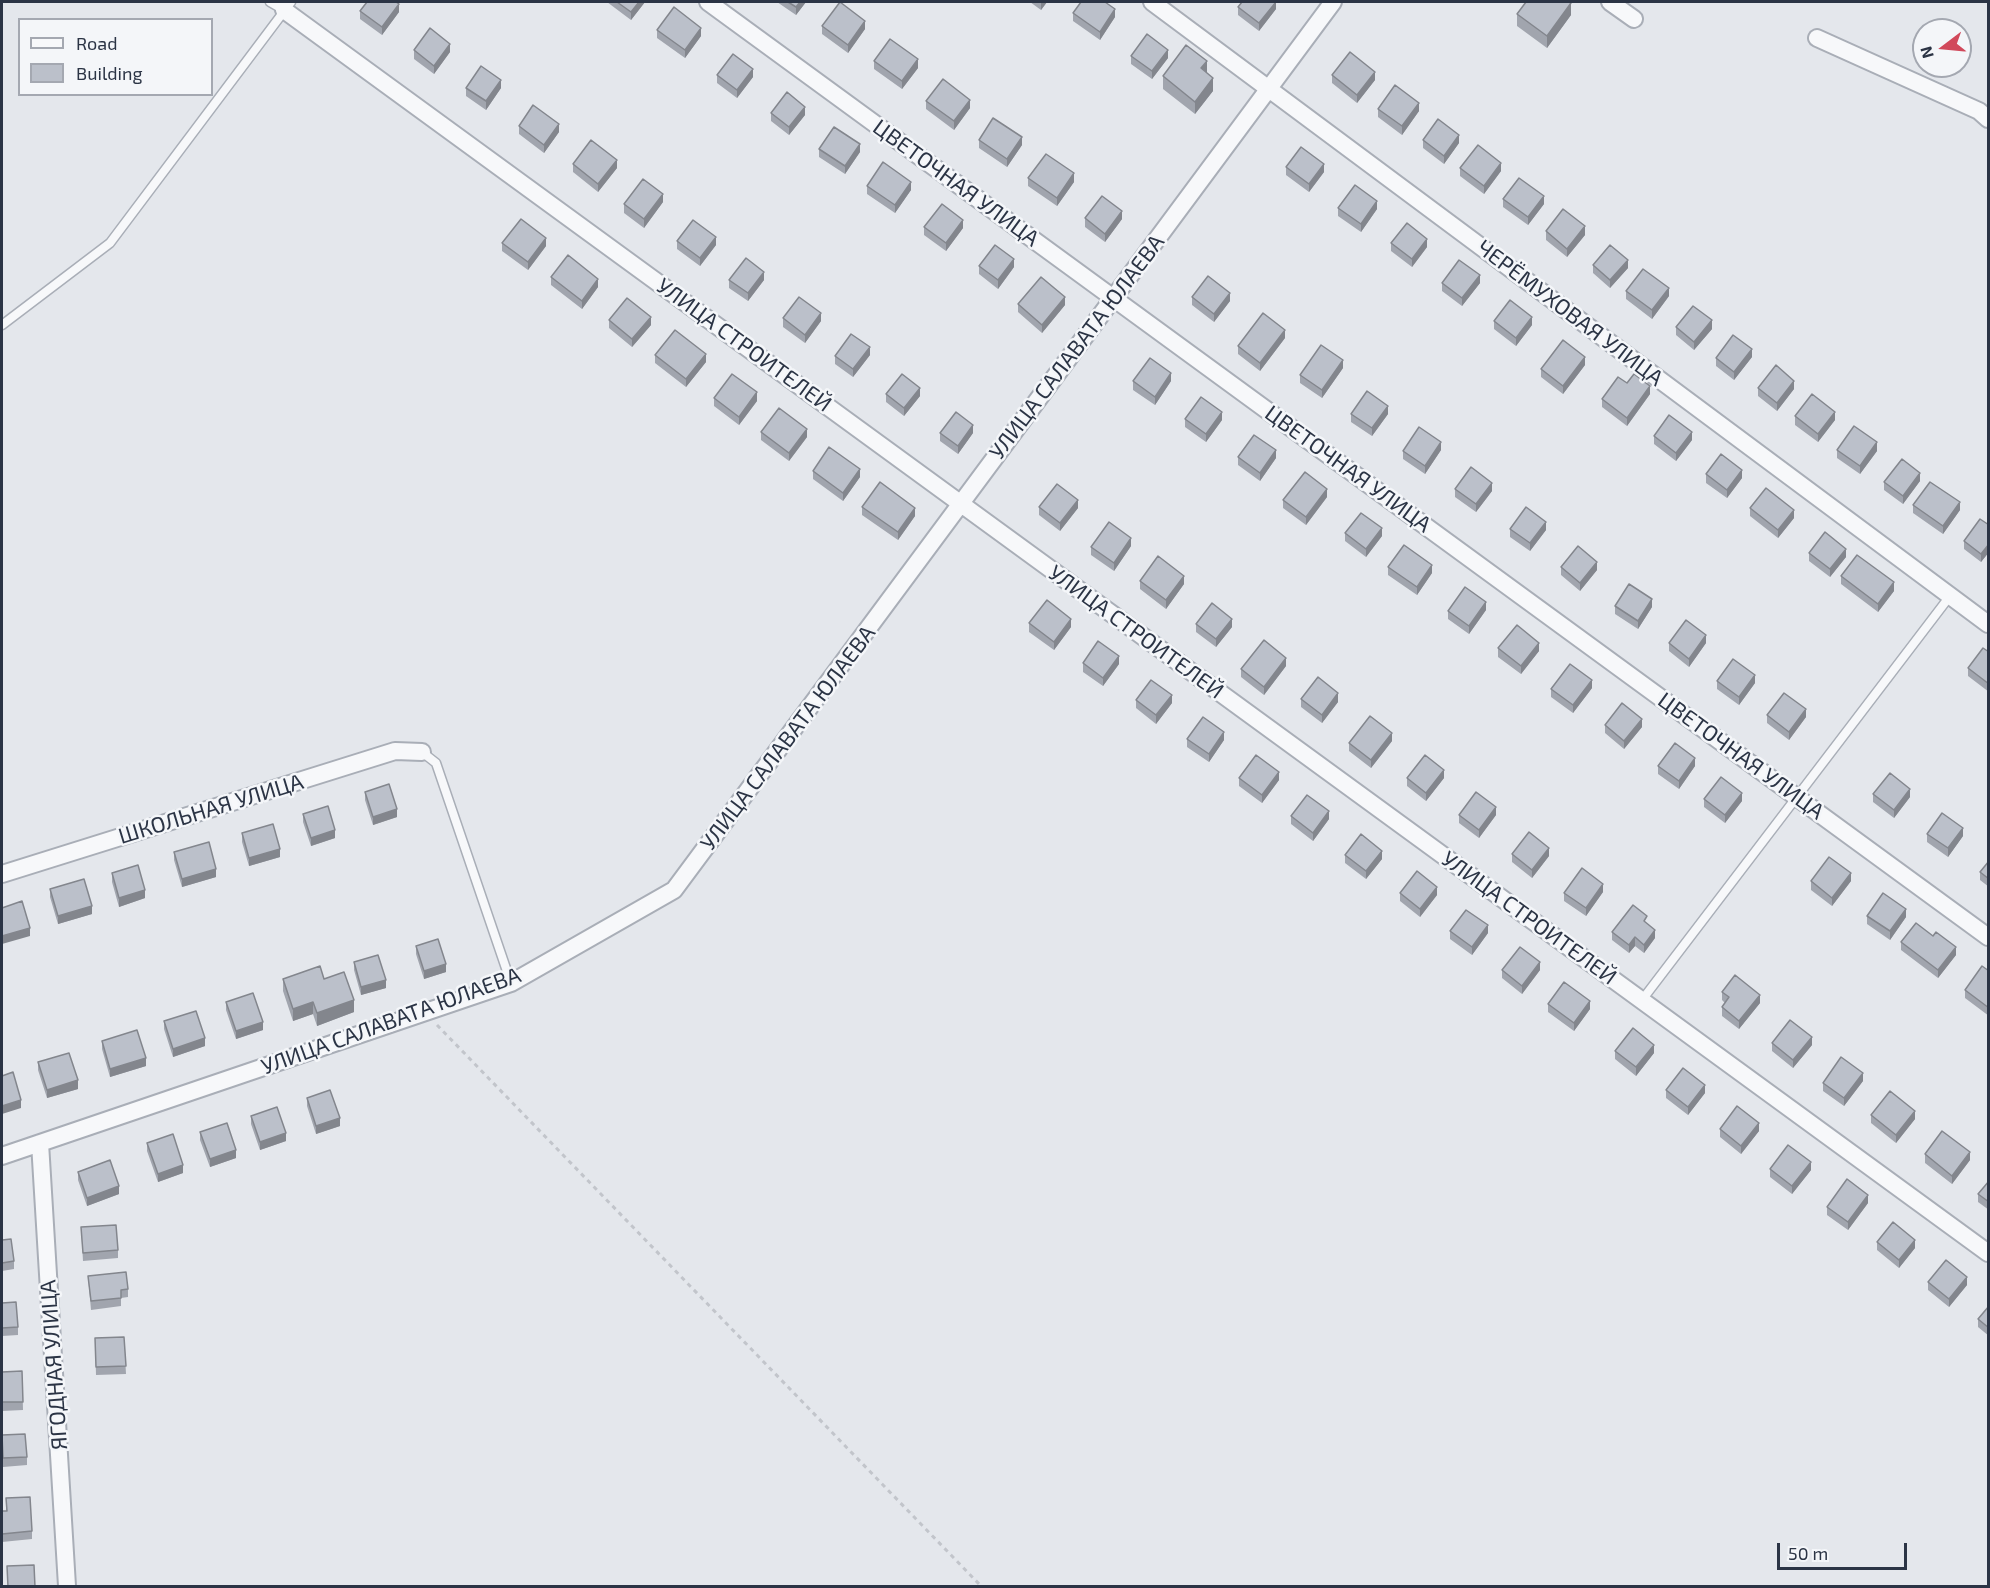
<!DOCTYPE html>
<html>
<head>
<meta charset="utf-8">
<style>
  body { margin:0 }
  #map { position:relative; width:1990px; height:1588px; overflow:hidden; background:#e4e7ec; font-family:"Exo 2",sans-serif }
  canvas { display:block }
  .frame { position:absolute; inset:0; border:3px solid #2b3445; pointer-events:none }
  .legend { position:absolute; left:18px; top:18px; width:195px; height:78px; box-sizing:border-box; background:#f4f6f9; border:2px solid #a4a8b1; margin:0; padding:8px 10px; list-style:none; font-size:18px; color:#2b3445 }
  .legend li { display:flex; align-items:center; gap:12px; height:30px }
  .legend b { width:30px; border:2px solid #a4a8b1 }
  .north { position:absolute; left:1912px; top:18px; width:60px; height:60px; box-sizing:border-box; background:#f4f6f9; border:2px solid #a4a8b1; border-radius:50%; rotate:254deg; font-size:16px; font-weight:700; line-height:24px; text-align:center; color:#2b3445 }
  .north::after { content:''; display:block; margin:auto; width:21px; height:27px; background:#d1495b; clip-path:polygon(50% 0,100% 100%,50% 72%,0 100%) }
  .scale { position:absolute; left:1777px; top:1543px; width:130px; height:27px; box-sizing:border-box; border:3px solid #2b3445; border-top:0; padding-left:8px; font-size:18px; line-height:21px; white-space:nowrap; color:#2b3445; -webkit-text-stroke:4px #f4f6f9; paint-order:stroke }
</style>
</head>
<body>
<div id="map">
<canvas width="1990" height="1588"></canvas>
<div class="frame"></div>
<ul class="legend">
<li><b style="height:8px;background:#f7f8fa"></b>Road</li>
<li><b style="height:16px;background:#bbc0ca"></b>Building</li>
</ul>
<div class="north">N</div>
<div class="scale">50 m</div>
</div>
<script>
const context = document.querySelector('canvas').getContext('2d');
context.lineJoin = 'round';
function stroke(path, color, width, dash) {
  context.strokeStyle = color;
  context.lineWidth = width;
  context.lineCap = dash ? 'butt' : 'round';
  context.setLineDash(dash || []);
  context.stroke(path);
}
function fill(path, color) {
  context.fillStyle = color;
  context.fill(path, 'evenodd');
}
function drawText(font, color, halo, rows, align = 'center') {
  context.font = font + ' "Exo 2",sans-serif';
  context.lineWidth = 5;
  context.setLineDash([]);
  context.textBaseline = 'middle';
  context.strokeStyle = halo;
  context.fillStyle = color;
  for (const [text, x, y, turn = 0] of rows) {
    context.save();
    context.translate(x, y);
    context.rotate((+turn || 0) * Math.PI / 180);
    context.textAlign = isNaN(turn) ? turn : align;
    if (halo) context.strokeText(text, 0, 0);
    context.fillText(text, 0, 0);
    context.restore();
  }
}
const lane = new Path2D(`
  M270,2L284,10
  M2,325L110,243L291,2
  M422,752L436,763L511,983
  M1642,1000L1950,596`);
const street = new Path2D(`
  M708,2L1988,937
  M1152,2L1988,624
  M1610,2L1634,19
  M284,10L1988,1253
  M1817,38L1979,111L1988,119
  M2,874L395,751L422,752
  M40,1143L67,1586
  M2,1156L511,983L674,890L1333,2`);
stroke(lane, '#a9aeb7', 11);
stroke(street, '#a9aeb7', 20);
stroke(new Path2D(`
  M437,1025L981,1586`), '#c2c5cb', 3, [4.5, 4.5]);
stroke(lane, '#f7f8fa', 8);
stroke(street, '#f7f8fa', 16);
fill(new Path2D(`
  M607,2H645L631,20Z
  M777,2H806L796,15Z
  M1030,2H1047L1041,10Z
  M1238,7L1276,9L1259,31L1238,15Z
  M360,11L399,12L382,35L360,19Z
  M1073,13L1115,17L1100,40L1073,21Z
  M1517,14L1571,15L1547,48L1517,26Z
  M822,26L865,29L848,53L822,34Z
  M657,30L701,36L685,58L657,38Z
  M414,50L450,52L434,74L414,59Z
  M1131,56L1168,58L1152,79L1131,64Z
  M874,61L918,68L902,89L874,69Z
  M1207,73L1213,91L1195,114L1163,89V76Z
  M717,75L753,77L737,98L717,83Z
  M1332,75L1375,80L1357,103L1332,83Z
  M466,88H501L486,110L466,96Z
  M926,101L970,108L954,130L926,109Z
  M1378,109L1419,111L1402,135L1378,117Z
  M771,113L805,115L789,135L771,121Z
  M519,126L559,132L544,153L519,134Z
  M979,140L1022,145L1007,167L979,148Z
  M1423,140L1459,143L1444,164L1423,148Z
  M819,149L860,152L845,174L819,157Z
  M573,164L617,168L598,192L573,172Z
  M1286,167L1324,172L1309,192L1286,175Z
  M1460,168L1501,171L1484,194L1460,176Z
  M1028,178L1074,182L1057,206L1028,186Z
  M867,186L911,190L895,213L867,194Z
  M1503,199L1544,204L1528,225L1503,207Z
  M663,202L644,228L624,213V204Z
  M1338,208L1377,209L1361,232L1338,216Z
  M1085,218L1122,219L1105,242L1085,227Z
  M924,227L963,228L946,251L924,235Z
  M1546,231L1585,235L1567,257L1546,240Z
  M677,241L716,245L700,266L677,249Z
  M502,243L546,246L528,270L502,251Z
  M1391,243L1427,247L1412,267L1391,251Z
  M1593,265L1628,268L1610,288L1593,273Z
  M979,266L1014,267L998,289L979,274Z
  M551,277L598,287L582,309L551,285Z
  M729,280H764L748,301L729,288Z
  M1442,283H1480L1462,306L1442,291Z
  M1626,291L1669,296L1652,319L1626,299Z
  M1192,297L1230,301L1214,322L1192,305Z
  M1018,304L1065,305L1042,333L1018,312Z
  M783,318L821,321L805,343L783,327Z
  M609,320L651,325L632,347L609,328Z
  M1494,321L1532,325L1516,346L1494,329Z
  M1676,327L1712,329L1694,350L1676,335Z
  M1285,338L1260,371L1238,354V346Z
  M655,355L706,362L686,387L655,363Z
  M870,355L853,377L835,364V356Z
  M1752,357L1734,380L1716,366V358Z
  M1585,365L1563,394L1541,377V369Z
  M1343,368L1322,398L1300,383V375Z
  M1133,381H1171L1155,405L1133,390Z
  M1627,383L1650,394L1627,426L1602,407V399Z
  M1758,388L1794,389L1777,411L1758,396Z
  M886,394L920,396L904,416L886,402Z
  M714,398L757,401L739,425L714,406Z
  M1351,414H1388L1372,436L1351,422Z
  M1795,416L1835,420L1818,442L1795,425Z
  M1185,419L1222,420L1206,442L1185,427Z
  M761,432L807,437L789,461L761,440Z
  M940,433H973L958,454L940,441Z
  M1654,436L1692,440L1676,461L1654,444Z
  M1441,450L1425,474L1403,459V451Z
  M1837,450L1877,451L1860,474L1837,458Z
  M1238,457L1276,458L1260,481L1238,465Z
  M813,471L860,477L843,501L813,479Z
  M1706,474L1742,478L1727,498L1706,483Z
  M1920,481L1903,504L1884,490V482Z
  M1455,489L1492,491L1476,512L1455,497Z
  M1327,497L1306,525L1283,508V500Z
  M1913,505L1960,510L1943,534L1913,513Z
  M862,507L915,516L898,540L862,515Z
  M1039,507L1078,508L1060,531L1039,515Z
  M1750,508L1794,518L1778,538L1750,516Z
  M1989,525V552L1981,562L1964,549V541Z
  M1510,529L1546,530L1530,551L1510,537Z
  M1345,533L1382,536L1366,557L1345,541Z
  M1131,546L1114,571L1091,555V547Z
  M1809,553L1846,557L1830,577L1809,561Z
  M1388,567L1432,573L1417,595L1388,575Z
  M1561,567L1597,570L1580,591L1561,575Z
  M1841,576L1894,591L1878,612L1841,584Z
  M1140,581L1184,584L1166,609L1140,589Z
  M1615,606L1652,607L1638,629L1615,614Z
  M1486,610L1469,634L1448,619V611Z
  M1029,623L1071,627L1054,650L1029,632Z
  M1196,624L1232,627L1216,647L1196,632Z
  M1669,643H1706L1689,667L1669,651Z
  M1498,648L1539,651L1521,674L1498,657Z
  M1989,652V692L1968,676V668Z
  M1083,663L1119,664L1103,686L1083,672Z
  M1286,666L1264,695L1241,677V669Z
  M1717,681L1755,683L1739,705L1717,689Z
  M1592,688L1573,713L1551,697V689Z
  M1301,699L1338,702L1322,723L1301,707Z
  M1136,700L1172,703L1156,724L1136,708Z
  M1767,715L1806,717L1789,740L1767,723Z
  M1605,725L1642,727L1624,749L1605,733Z
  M1187,739L1224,740L1209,762L1187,747Z
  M1392,741L1371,768L1349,751V743Z
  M1658,766H1695L1679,789L1658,774Z
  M1239,778L1279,780L1262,803L1239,786Z
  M1407,778H1444L1426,801L1407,786Z
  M365,792L397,817L373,825L365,800Z
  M1873,794L1910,797L1894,818L1873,802Z
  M1704,799L1742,801L1725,823L1704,807Z
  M303,814L335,838L311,846L303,822Z
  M1459,815H1496L1479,838L1459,823Z
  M1291,816L1329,819L1313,841L1291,824Z
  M242,833L280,857L249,866L242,842Z
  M1927,834L1963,836L1948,857L1927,842Z
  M174,852L216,877L182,887L174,860Z
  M1512,854L1549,856L1532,878L1512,862Z
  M1345,855L1382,859L1366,879L1345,863Z
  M1989,861V887L1980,880V872Z
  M112,873L145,898L119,907L112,882Z
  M1811,881H1851L1832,906L1811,890Z
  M50,889L92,914L58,924L50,897Z
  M1603,892L1586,916L1564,901V893Z
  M1400,893L1437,895L1420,917L1400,901Z
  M1867,916L1906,917L1890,940L1867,924Z
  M1647,924L1655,938L1644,953L1635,946L1629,953L1612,940V932Z
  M1450,931L1488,933L1472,955L1450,939Z
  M1901,942L1956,955L1938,978L1901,950Z
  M416,946L446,972L424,979L416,954Z
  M354,962L386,988L361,995L354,970Z
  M1502,970H1540L1522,994L1502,978Z
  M1989,971V1016L1965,998V990Z
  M283,979L354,1012L317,1026L313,1014L293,1021L283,991Z
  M1722,992L1760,1003L1739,1029L1722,1016V1007L1725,1003L1722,1000Z
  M226,1002L263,1030L236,1039L226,1010Z
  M1548,1004L1590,1009L1574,1031L1548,1012Z
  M164,1021L205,1046L173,1057L164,1029Z
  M102,1041L146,1066L110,1077L102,1049Z
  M1772,1043L1812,1045L1793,1068L1772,1051Z
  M1615,1051L1654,1053L1636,1076L1615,1059Z
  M38,1062L78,1089L47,1098L38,1070Z
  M1863,1081L1844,1106L1823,1091V1083Z
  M1666,1090L1705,1093L1688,1115L1666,1098Z
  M307,1098L340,1126L316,1134L307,1106Z
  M1871,1115L1915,1119L1896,1143L1871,1123Z
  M251,1116L286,1141L260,1150L251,1124Z
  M1720,1129L1759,1131L1741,1154L1720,1137Z
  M200,1132L236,1158L210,1167L200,1140Z
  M147,1143L183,1173L158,1182L147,1151Z
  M1925,1154L1970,1160L1952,1184L1925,1163Z
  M1770,1169L1811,1170L1792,1194L1770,1177Z
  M78,1172L119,1194L87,1206L78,1180Z
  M1989,1181V1210L1978,1202V1194Z
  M1868,1203L1848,1230L1827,1215V1207Z
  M81,1227L118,1250V1258L83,1261Z
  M2,1240L14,1261V1269L2,1271Z
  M1877,1242L1915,1248L1899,1268L1877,1250Z
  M88,1276L128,1289V1297L121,1298V1306L91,1310Z
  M1928,1282L1967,1285L1949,1307L1928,1290Z
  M2,1303L18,1327V1335L2,1336Z
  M1989,1306V1336L1978,1327V1319Z
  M124,1337L126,1374L96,1375L95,1338Z
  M22,1371L23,1410L2,1411V1372Z
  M2,1435L27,1457V1465L3,1467Z
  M6,1498L32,1531V1539L2,1542V1511H6Z`), '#a1a5ae');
fill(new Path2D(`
  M639,2H645L631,20V12Z
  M800,2H806L796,15V7Z
  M1041,2H1047L1041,10Z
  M1276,2V9L1259,31V23Z
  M1571,3V15L1547,48V36Z
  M399,4V12L382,35V27Z
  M1115,9V17L1100,40V32Z
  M865,21V29L848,53V45Z
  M701,28V36L685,58V50Z
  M450,44V52L434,74V66Z
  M1168,50V58L1152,79V71Z
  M918,59V68L902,89V81Z
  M1207,61V73L1201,68Z
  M753,69V77L737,98V90Z
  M1375,72V80L1357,103V95Z
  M1213,78V91L1195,114V102Z
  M501,80V88L486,110V101Z
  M970,100V108L954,130V121Z
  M1419,103V111L1402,135V126Z
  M805,107V115L789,135V127Z
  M559,124V132L544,153V145Z
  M1459,135V143L1444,164V156Z
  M1022,137V145L1007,167V159Z
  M860,144V152L845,174V166Z
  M617,160V168L598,192V184Z
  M1501,163V171L1484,194V186Z
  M1324,164V172L1309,192V184Z
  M1074,173V182L1057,206V198Z
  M911,182V190L895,213V205Z
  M663,194V202L644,228V219Z
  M1544,196V204L1528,225V217Z
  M1377,201V209L1361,232V224Z
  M1122,211V219L1105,242V234Z
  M963,220V228L946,251V243Z
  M1585,226V235L1567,257V249Z
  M716,237V245L700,266V258Z
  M546,238V246L528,270V262Z
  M1427,239V247L1412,267V259Z
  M1014,259V267L998,289V280Z
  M1628,260V268L1610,288V280Z
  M764,272V280L748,301V293Z
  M1480,275V283L1462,306V298Z
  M598,279V287L582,309V301Z
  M1669,288V296L1652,319V310Z
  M1230,293V301L1214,322V314Z
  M1065,297V305L1042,333V325Z
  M821,313V321L805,343V335Z
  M651,317V325L632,347V339Z
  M1532,317V325L1516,346V338Z
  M1712,320V329L1694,350V342Z
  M1285,330V338L1260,371V363Z
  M870,347V355L853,377V369Z
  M1752,349V357L1734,380V372Z
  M706,354V362L686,387V379Z
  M1585,357V365L1563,394V386Z
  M1343,360V368L1322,398V390Z
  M1171,373V381L1155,405V397Z
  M1794,381V389L1777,411V403Z
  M1650,386V394L1627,426V418Z
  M920,388V396L904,416V408Z
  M757,392V401L739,425V417Z
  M1388,406V414L1372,436V428Z
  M1222,412V420L1206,442V434Z
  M1835,412V420L1818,442V434Z
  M973,425V433L958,454V446Z
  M807,429V437L789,461V453Z
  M1692,432V440L1676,461V453Z
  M1441,442V450L1425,474V466Z
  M1877,442V451L1860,474V466Z
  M1276,450V458L1260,481V473Z
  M860,469V477L843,501V493Z
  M1742,470V478L1727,498V490Z
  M1920,473V481L1903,504V496Z
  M1492,483V491L1476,512V504Z
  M1327,489V497L1306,525V517Z
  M1078,500V508L1060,531V523Z
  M1960,502V510L1943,534V526Z
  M915,508V516L898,540V532Z
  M1794,510V518L1778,538V530Z
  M1546,522V530L1530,551V543Z
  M1382,528V536L1366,557V549Z
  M1131,538V546L1114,571V563Z
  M1989,544V552L1981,562V554Z
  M1846,549V557L1830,577V569Z
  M1597,562V570L1580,591V583Z
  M1432,565V573L1417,595V587Z
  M1184,576V584L1166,609V600Z
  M1894,582V591L1878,612V604Z
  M1652,599V607L1638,629V621Z
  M1486,602V610L1469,634V626Z
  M1071,619V627L1054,650V642Z
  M1232,619V627L1216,647V639Z
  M1706,635V643L1689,667V659Z
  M1539,643V651L1521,674V666Z
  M1119,656V664L1103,686V678Z
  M1286,658V666L1264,695V687Z
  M1755,675V683L1739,705V697Z
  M1592,680V688L1573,713V705Z
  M1338,693V702L1322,723V715Z
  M1172,695V703L1156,724V715Z
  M1806,709V717L1789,740V732Z
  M1642,719V727L1624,749V741Z
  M1224,732V740L1209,762V754Z
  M1392,733V741L1371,768V760Z
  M1695,758V766L1679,789V781Z
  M1444,770V778L1426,801V793Z
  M1279,772V780L1262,803V795Z
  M1910,789V797L1894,818V810Z
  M1742,793V801L1725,823V815Z
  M1496,807V815L1479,838V830Z
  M397,809V817L373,825V817Z
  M1329,811V819L1313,841V833Z
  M1963,828V836L1948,857V848Z
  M335,830V838L311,846V838Z
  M1549,848V856L1532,878V870Z
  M280,849V857L249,866V858Z
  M1382,851V859L1366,879V871Z
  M216,869V877L182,887V879Z
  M1851,873V881L1832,906V898Z
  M1603,884V892L1586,916V908Z
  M1437,887V895L1420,917V909Z
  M145,890V898L119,907V898Z
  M92,906V914L58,924V916Z
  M1906,909V917L1890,940V931Z
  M1488,925V933L1472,955V947Z
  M30,928V936L2,944V936Z
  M1655,930V938L1644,953V945Z
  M1635,937V946L1629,953V945Z
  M1956,947V955L1938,978V970Z
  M1540,962V970L1522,994V986Z
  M446,964V972L424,979V971Z
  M386,980V988L361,995V987Z
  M1760,995V1003L1739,1029V1021Z
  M354,1000V1012L317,1026V1013Z
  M1590,1001V1009L1574,1031V1023Z
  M313,1002V1014L293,1021V1009Z
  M263,1022V1030L236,1039V1031Z
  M1812,1037V1045L1793,1068V1060Z
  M205,1038V1046L173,1057V1049Z
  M1654,1045V1053L1636,1076V1067Z
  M146,1058V1066L110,1077V1069Z
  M1863,1073V1081L1844,1106V1098Z
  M78,1080V1089L47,1098V1090Z
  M1705,1085V1093L1688,1115V1107Z
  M21,1100V1108L2,1114V1106Z
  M1915,1111V1119L1896,1143V1135Z
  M340,1118V1126L316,1134V1126Z
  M1759,1123V1131L1741,1154V1146Z
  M286,1133V1141L260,1150V1142Z
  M236,1150V1158L210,1167V1159Z
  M1970,1152V1160L1952,1184V1176Z
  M1811,1162V1170L1792,1194V1186Z
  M183,1165V1173L158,1182V1174Z
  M119,1186V1194L87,1206V1198Z
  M1868,1195V1203L1848,1230V1222Z
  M1915,1240V1248L1899,1268V1260Z
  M1967,1277V1285L1949,1307V1299Z`), '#83868d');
const building = new Path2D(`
  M367,2H396L399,4L382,27L360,11Z
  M617,2H639L631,12Z
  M788,2H800L796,7Z
  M840,2L865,21L848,45L822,26Z
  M1081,2H1105L1115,9L1100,32L1073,13Z
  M1242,2H1276L1259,23L1238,7Z
  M1526,2H1569L1571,3L1547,36L1517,14Z
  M674,7L701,28L685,50L657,30Z
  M430,28L450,44L434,66L414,50Z
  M1147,34L1168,50L1152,71L1131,56Z
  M890,39L918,59L902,81L874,61Z
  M1186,45L1207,61L1201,68L1213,78L1195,102L1163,76Z
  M1350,52L1375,72L1357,95L1332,75Z
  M733,54L753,69L737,90L717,75Z
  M481,66L501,80L486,101L466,88Z
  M943,79L970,100L954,121L926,101Z
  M1395,85L1419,103L1402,126L1378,109Z
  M787,92L805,107L789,127L771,113Z
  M533,105L559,124L544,145L519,126Z
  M993,118L1022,137L1007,159L979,140Z
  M1438,119L1459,135L1444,156L1423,140Z
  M834,127L860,144L845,166L819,149Z
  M591,140L617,160L598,184L573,164Z
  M1478,145L1501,163L1484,186L1460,168Z
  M1301,147L1324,164L1309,184L1286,167Z
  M1046,154L1074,173L1057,198L1028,178Z
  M883,162L911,182L895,205L867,186Z
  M1519,178L1544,196L1528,217L1503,199Z
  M643,179L663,194L644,219L624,204Z
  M1355,185L1377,201L1361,224L1338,208Z
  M1102,196L1122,211L1105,234L1085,218Z
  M942,204L963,220L946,243L924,227Z
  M1563,209L1585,226L1567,249L1546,231Z
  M521,219L546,238L528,262L502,243Z
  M693,220L716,237L700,258L677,241Z
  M1407,223L1427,239L1412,259L1391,243Z
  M995,245L1014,259L998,280L979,266Z
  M1610,245L1628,260L1610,280L1593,265Z
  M568,255L598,279L582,301L551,277Z
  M746,258L764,272L748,293L729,280Z
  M1459,260L1480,275L1462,298L1442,283Z
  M1643,269L1669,288L1652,310L1626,291Z
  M1208,276L1230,293L1214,314L1192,297Z
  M1041,277L1065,297L1042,325L1018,304Z
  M799,297L821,313L805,335L783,318Z
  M627,298L651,317L632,339L609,320Z
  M1510,300L1532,317L1516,338L1494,321Z
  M1693,306L1712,320L1694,342L1676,327Z
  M1263,313L1285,330L1260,363L1238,346Z
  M675,330L706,354L686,379L655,355Z
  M851,334L870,347L853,369L835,356Z
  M1733,335L1752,349L1734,372L1716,358Z
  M1563,340L1585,357L1563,386L1541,369Z
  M1321,345L1343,360L1322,390L1300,375Z
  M1150,358L1171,373L1155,397L1133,381Z
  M1776,365L1794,381L1777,403L1758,388Z
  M732,374L757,392L739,417L714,398Z
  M902,374L920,388L904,408L886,394Z
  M1634,374L1650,386L1627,418L1602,399L1618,377L1627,383Z
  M1367,391L1388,406L1372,428L1351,414Z
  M1812,394L1835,412L1818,434L1795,416Z
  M1201,397L1222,412L1206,434L1185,419Z
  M779,408L807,429L789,453L761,432Z
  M956,412L973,425L958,446L940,433Z
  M1669,415L1692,432L1676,453L1654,436Z
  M1854,426L1877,442L1860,466L1837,450Z
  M1419,427L1441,442L1425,466L1403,451Z
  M1254,435L1276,450L1260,473L1238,457Z
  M829,447L860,469L843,493L813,471Z
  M1721,454L1742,470L1727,490L1706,474Z
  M1902,459L1920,473L1903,496L1884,482Z
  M1471,467L1492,483L1476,504L1455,489Z
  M1305,472L1327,489L1306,517L1283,500Z
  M880,482L915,508L898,532L862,507Z
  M1930,482L1960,502L1943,526L1913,505Z
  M1057,484L1078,500L1060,523L1039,507Z
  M1766,488L1794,510L1778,530L1750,508Z
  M1526,507L1546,522L1530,543L1510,529Z
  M1361,513L1382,528L1366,549L1345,533Z
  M1980,519L1989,525V544L1981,554L1964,541Z
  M1109,522L1131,538L1114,563L1091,547Z
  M1825,532L1846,549L1830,569L1809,553Z
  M1404,545L1432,565L1417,587L1388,567Z
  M1578,546L1597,562L1580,583L1561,567Z
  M1857,555L1894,582L1878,604L1841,576Z
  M1158,556L1184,576L1166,600L1140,581Z
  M1629,584L1652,599L1638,621L1615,606Z
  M1465,587L1486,602L1469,626L1448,611Z
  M1047,600L1071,619L1054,642L1029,623Z
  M1212,603L1232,619L1216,639L1196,624Z
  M1686,620L1706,635L1689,659L1669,643Z
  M1517,625L1539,643L1521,666L1498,648Z
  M1264,640L1286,658L1264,687L1241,669Z
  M1098,641L1119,656L1103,678L1083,663Z
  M1983,648L1989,652V684L1968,668Z
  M1733,659L1755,675L1739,697L1717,681Z
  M1570,664L1592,680L1573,705L1551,689Z
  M1318,677L1338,693L1322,715L1301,699Z
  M1151,680L1172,695L1156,715L1136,700Z
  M1784,693L1806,709L1789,732L1767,715Z
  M1622,703L1642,719L1624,741L1605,725Z
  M1370,716L1392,733L1371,760L1349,743Z
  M1203,717L1224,732L1209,754L1187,739Z
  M1675,743L1695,758L1679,781L1658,766Z
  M1256,755L1279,772L1262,795L1239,778Z
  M1425,755L1444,770L1426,793L1407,778Z
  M1890,773L1910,789L1894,810L1873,794Z
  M1721,777L1742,793L1725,815L1704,799Z
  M389,784L397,809L373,817L365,792Z
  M1476,792L1496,807L1479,830L1459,815Z
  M1307,795L1329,811L1313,833L1291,816Z
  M328,806L335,830L311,838L303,814Z
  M1942,813L1963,828L1948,848L1927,834Z
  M273,824L280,849L249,858L242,833Z
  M1529,832L1549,848L1532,870L1512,854Z
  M1361,834L1382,851L1366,871L1345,855Z
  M209,842L216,869L182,879L174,852Z
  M1829,857L1851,873L1832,898L1811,881Z
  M1989,861V879L1980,872Z
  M138,865L145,890L119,898L112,873Z
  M1582,868L1603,884L1586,908L1564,893Z
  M1417,871L1437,887L1420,909L1400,893Z
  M84,879L92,906L58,916L50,889Z
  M1883,893L1906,909L1890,931L1867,916Z
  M22,901L30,928L2,936V908Z
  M1633,905L1647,916L1644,921L1655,930L1644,945L1635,937L1629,945L1612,932Z
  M1466,910L1488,925L1472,947L1450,931Z
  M1916,923L1933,936L1936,932L1956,947L1938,970L1901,942Z
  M438,939L446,964L424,971L416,946Z
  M1520,947L1540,962L1522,986L1502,970Z
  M378,955L386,980L361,987L354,962Z
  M320,966L324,979L344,972L354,1000L317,1013L313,1002L293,1009L283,979Z
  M1982,966L1989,971V1008L1965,990Z
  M1735,975L1760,995L1739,1021L1722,1007L1729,997L1722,992Z
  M1564,982L1590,1001L1574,1023L1548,1004Z
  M253,993L263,1022L236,1031L226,1002Z
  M196,1011L205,1038L173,1049L164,1021Z
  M1790,1020L1812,1037L1793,1060L1772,1043Z
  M1633,1028L1654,1045L1636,1067L1615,1051Z
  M137,1030L146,1058L110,1069L102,1041Z
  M69,1053L78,1080L47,1090L38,1062Z
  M1841,1057L1863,1073L1844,1098L1823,1083Z
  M1683,1068L1705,1085L1688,1107L1666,1090Z
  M13,1072L21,1100L2,1106V1076Z
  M330,1090L340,1118L316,1126L307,1098Z
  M1890,1091L1915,1111L1896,1135L1871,1115Z
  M1737,1106L1759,1123L1741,1146L1720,1129Z
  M277,1107L286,1133L260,1142L251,1116Z
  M227,1123L236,1150L210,1159L200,1132Z
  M1942,1131L1970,1152L1952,1176L1925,1154Z
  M173,1134L183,1165L158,1174L147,1143Z
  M1788,1145L1811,1162L1792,1186L1770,1169Z
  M110,1160L119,1186L87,1198L78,1172Z
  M1847,1179L1868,1195L1848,1222L1827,1207Z
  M1989,1181V1202L1978,1194Z
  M1893,1222L1915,1240L1899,1260L1877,1242Z
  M116,1225L118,1250L83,1253L81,1227Z
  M11,1239L14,1261L2,1263V1240Z
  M1946,1260L1967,1277L1949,1299L1928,1282Z
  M126,1272L128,1289L121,1290V1298L91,1301L88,1276Z
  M16,1302L18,1327L2,1328V1303Z
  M1989,1306V1328L1978,1319Z
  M124,1337L126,1366L96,1367L95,1338Z
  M22,1371L23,1402H2V1372Z
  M25,1434L27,1457L3,1458L2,1435Z
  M30,1497L32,1531L2,1534V1511H7L6,1498Z
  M34,1565L35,1587H8L7,1566Z`);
fill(building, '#bbc0ca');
stroke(building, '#83868d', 1.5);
drawText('22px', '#2b3445', '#f4f6f9', [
  ["ЦВЕТОЧНАЯ УЛИЦА",956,183,36],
  ["ЧЕРЁМУХОВАЯ УЛИЦА",1570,313,37],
  ["УЛИЦА СТРОИТЕЛЕЙ",744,345,36],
  ["УЛИЦА САЛАВАТА ЮЛАЕВА",1077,347,-53],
  ["ЦВЕТОЧНАЯ УЛИЦА",1348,469,36],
  ["УЛИЦА СТРОИТЕЛЕЙ",1136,632,36],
  ["УЛИЦА САЛАВАТА ЮЛАЕВА",788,738,-53],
  ["ЦВЕТОЧНАЯ УЛИЦА",1741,756,36],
  ["ШКОЛЬНАЯ УЛИЦА",211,809,-17],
  ["УЛИЦА СТРОИТЕЛЕЙ",1529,918,36],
  ["УЛИЦА САЛАВАТА ЮЛАЕВА",391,1021,-20],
  ["ЯГОДНАЯ УЛИЦА",54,1365,-94]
]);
</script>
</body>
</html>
